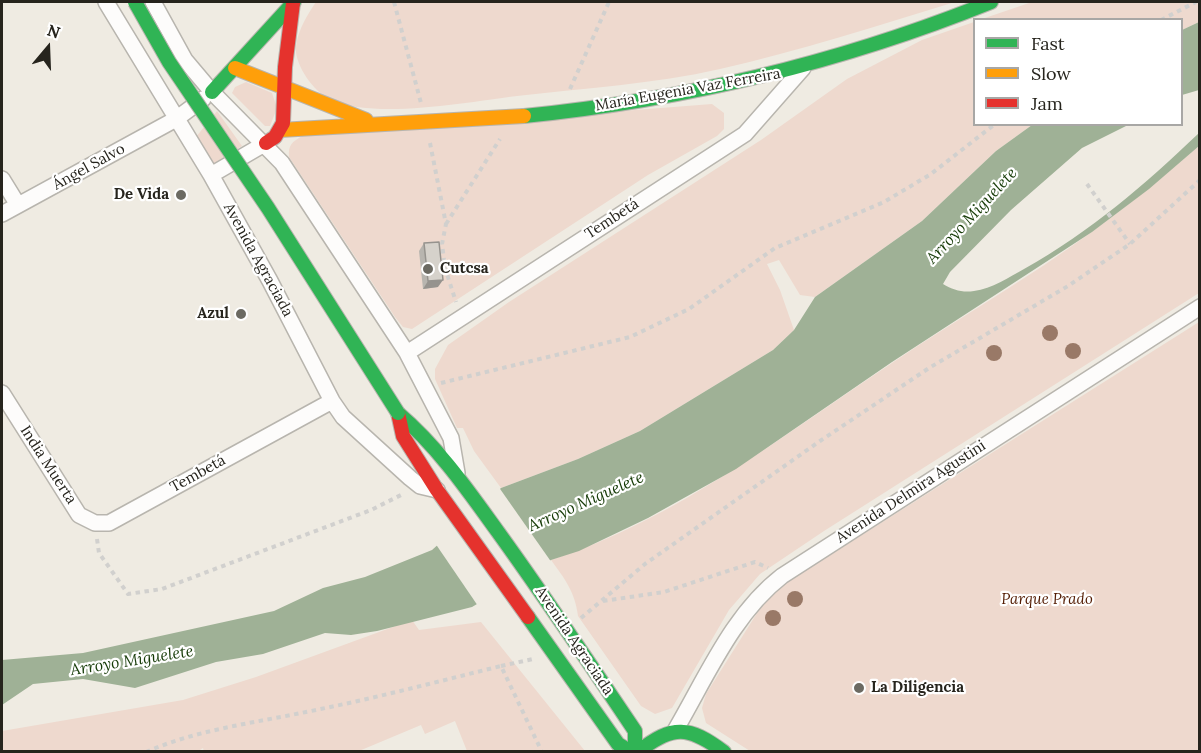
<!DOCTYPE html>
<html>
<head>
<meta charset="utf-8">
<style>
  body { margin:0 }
  #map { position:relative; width:1201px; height:753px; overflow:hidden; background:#efebe2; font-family:Lora,serif }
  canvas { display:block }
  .frame { position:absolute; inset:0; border:3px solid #26241d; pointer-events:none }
  .legend { position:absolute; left:973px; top:18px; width:210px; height:108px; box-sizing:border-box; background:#fff; border:2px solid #a8a7a5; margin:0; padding:8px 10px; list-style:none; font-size:18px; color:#26241d }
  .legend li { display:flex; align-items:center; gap:12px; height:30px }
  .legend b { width:30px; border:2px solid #a8a7a5 }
  .north { position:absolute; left:18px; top:18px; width:60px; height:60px; -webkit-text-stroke:4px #fff; paint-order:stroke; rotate:19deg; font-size:16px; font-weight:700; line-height:24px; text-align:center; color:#26241d }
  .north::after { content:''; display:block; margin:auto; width:21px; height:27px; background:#26241d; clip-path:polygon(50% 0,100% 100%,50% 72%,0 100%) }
</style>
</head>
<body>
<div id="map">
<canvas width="1201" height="753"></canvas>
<div class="frame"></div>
<ul class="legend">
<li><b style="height:8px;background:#30b455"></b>Fast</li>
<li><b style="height:8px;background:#ff9f0a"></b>Slow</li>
<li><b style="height:8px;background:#e5322d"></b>Jam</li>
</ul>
<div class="north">N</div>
</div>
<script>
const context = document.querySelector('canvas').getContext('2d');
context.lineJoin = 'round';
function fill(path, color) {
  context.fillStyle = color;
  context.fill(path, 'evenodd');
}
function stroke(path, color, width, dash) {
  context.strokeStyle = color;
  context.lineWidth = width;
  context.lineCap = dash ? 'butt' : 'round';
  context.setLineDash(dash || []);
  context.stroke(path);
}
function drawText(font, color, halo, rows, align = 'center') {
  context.font = font + ' Lora,serif';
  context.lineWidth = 4.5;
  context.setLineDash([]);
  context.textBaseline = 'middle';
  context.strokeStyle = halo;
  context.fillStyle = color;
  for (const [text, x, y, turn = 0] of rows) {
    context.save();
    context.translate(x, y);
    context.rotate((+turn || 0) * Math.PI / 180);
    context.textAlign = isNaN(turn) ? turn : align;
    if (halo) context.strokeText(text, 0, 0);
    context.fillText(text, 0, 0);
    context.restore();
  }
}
fill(new Path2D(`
  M316,2H955C877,26 799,51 720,69C654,84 585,88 517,96C468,102 379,119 333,101C316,94 298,70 296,52C295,35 307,15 316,2Z
  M1032,2H1199V22L1182,30V20L982,19Z
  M974,22V124L1032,125L996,151L922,221L815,297L800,295L779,260L767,264L780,290L794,330L773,350L640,431L578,459L501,488L474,451L463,428H457L435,379V369L448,345L509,302L761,140L847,79L922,40Z
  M246,82L272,93L277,108L270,126H265L232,93L235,87Z
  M712,104L724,113V129L717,136L648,175L412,329L403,327L395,317L289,157C288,145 292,142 302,136Z
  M217,111L242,146L213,164L196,137Z
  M1199,146V293L824,531L760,574L729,610L672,708L655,714L641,706L578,616C575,592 565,579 551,560C677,519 783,435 892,363C959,318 1029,278 1093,231C1130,204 1165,175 1199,146Z
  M1199,322V751H750L706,723L702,708L706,694L759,610L778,588Z
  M412,620L419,630L481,622L585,751H467L455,721L425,734L421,725L359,751L204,752L203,748L197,752L2,751V731L183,700L256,677Z`), '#eed9ce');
fill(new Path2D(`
  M1199,22V90L1182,95V30Z
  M1032,125H1128L1082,148L1011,210L950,272L943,284C953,290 963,293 974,291C992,289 1009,277 1024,269C1093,230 1143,186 1199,133V146L1149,189L1092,232L892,362L736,469L648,518L579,551L551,560L472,607L377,631L351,635L325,633L263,654L216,662L135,688L83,679L33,684L2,705V660L83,653L274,611L323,588L365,577L432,550L501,488L578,459L640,431L773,350L794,330L815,297L922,221L996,151Z`), '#9fb196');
fill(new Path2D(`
  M498,486L552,563L478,606L435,543Z`), '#efebe2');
const street = new Path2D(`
  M106,2L211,175L270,281L332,401L343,417L410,478L420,486L437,490
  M153,2L185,60L212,92L282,163L407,353L451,438L457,473
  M211,175L266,143
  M2,179L18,205
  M2,214L176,119L203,99
  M407,353L745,134L803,68
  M2,393L79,515L95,523H109L332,401
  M676,729C707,676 733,614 782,576L1200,307`);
const fast = new Path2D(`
  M212,92L294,2
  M524,116C684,100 842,62 991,2
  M398,413C438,447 467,489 498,532C545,597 590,664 635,731V752
  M528,617L618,744L631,752
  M638,752C673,724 689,726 724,752`);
const slow = new Path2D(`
  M235,68L366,120
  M280,130L524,116`);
const jam = new Path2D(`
  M266,143L275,137L283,123L285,67L293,3
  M398,413L403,436L437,490L528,617`);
stroke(street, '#b8b5ae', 18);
stroke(fast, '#b8b5ae', 16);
stroke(slow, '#b8b5ae', 16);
stroke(jam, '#b8b5ae', 16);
stroke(new Path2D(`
  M394,2L421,103
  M1161,20L1196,2
  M570,89L609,2
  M430,143L446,224L442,244L445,268L456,302
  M1087,184L1130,244
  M446,224L500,139
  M441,383L630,337L689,309L775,248L884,202L931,174L995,124
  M97,539L99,553L128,594L162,589L371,510L403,494
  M603,601L664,592L755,562L768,568
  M581,618L645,564L820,441L929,368L1068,286L1130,244L1200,180
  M501,666L533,659
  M146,752C196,730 253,723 306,712C372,699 436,682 501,666L542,752`), '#d1d0ce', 4, [4.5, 4.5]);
stroke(street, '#fdfcfb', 15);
stroke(fast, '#30b455', 14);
stroke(slow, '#ff9f0a', 14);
stroke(jam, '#e5322d', 14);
const fastBridge = new Path2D(`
  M135,2L169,62L268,208L398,413`);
stroke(fastBridge, '#b8b5ae', 16, []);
stroke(fastBridge, '#30b455', 14);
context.fillStyle = '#997967';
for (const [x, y] of [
  [1050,333],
  [1073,351],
  [994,353],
  [795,599],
  [773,618]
]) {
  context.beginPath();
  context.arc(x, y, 8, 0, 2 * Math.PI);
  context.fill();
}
fill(new Path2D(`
  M424,243L438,287L423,289L419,251Z`), '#b8b5af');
fill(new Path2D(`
  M443,280L438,287L423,289L428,281Z`), '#96938e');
const building = new Path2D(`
  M439,242L443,280L428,281L424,243Z`);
fill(building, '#d6d2cb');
stroke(building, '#96938e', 1.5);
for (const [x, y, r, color] of [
  [181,195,6,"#6c6a62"],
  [428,269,6,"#6c6a62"],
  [241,314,6,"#6c6a62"],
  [859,688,6,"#6c6a62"]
]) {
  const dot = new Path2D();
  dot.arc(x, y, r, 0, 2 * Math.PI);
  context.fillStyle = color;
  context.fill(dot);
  stroke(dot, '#fff', 2);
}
drawText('15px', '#26241d', '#fff', [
  ["María Eugenia Vaz Ferreira",688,90,-10],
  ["Ángel Salvo",89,167,-29],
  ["Tembetá",612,219,-33],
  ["Avenida Agraciada",258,260,61],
  ["India Muerta",48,465,57],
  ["Tembetá",198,474,-29],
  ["Avenida Delmira Agustini",911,492,-33],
  ["Avenida Agraciada",574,641,56]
]);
drawText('bold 15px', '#26241d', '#fff', [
  ["De Vida",169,195],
  ["Cutcsa",440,269,"left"],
  ["Azul",229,314],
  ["La Diligencia",871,688,"left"]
], 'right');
drawText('italic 15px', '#531c03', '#fff', [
  ["Parque Prado",1047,600]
]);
drawText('italic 16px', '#153a06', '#fff', [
  ["Arroyo Miguelete",972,216,-47],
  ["Arroyo Miguelete",586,502,-24],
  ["Arroyo Miguelete",132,661,-9]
]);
</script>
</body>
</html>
